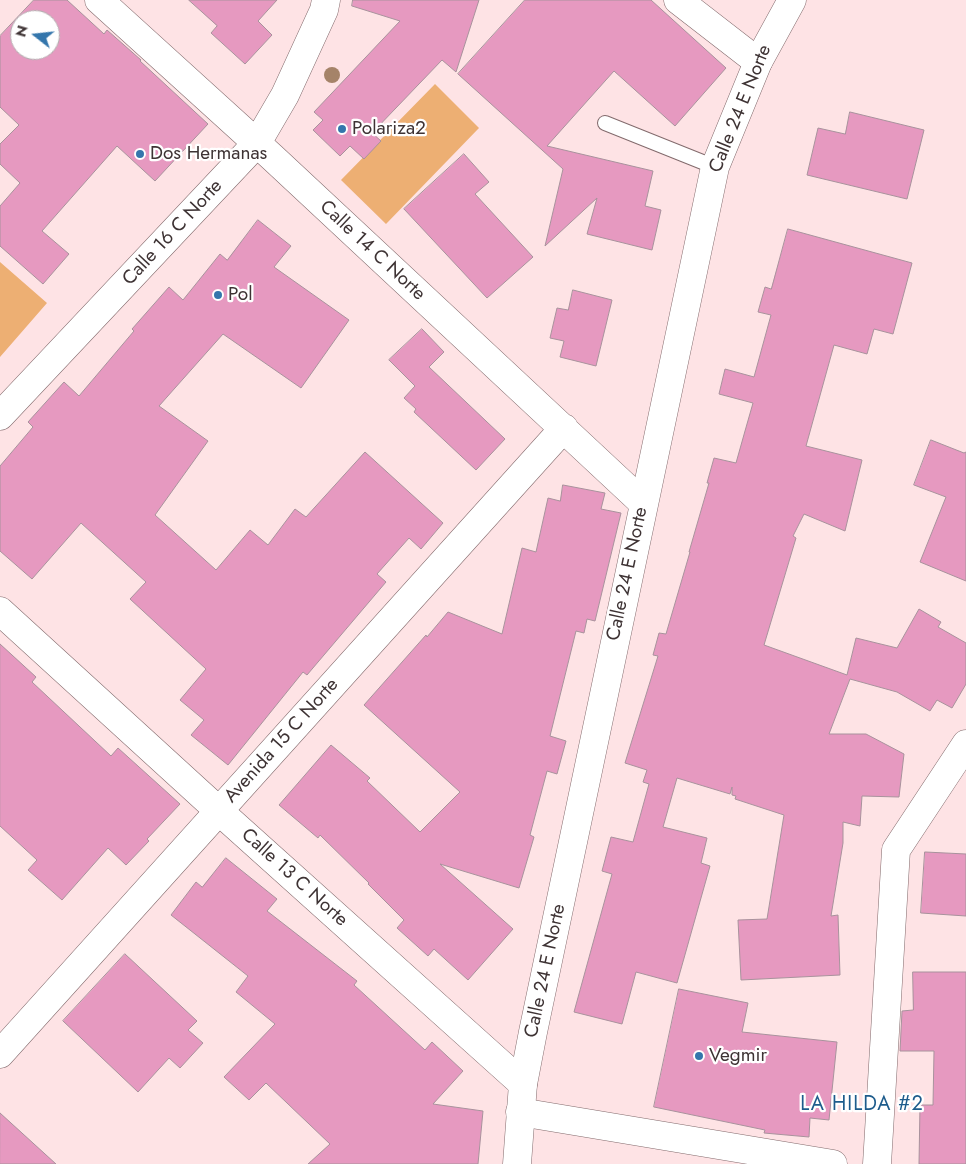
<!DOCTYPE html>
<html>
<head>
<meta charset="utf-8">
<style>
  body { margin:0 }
  #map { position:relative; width:966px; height:1164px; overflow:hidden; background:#fee3e5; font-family:Jost,sans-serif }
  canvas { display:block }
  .north { position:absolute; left:10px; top:10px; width:50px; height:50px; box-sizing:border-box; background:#fff; border:1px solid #b2adae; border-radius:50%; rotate:286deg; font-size:14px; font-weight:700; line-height:20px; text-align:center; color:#3e3334 }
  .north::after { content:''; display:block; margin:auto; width:18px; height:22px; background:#3476ac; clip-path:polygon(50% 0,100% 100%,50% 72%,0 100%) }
</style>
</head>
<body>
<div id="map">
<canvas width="966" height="1164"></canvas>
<div class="north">N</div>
</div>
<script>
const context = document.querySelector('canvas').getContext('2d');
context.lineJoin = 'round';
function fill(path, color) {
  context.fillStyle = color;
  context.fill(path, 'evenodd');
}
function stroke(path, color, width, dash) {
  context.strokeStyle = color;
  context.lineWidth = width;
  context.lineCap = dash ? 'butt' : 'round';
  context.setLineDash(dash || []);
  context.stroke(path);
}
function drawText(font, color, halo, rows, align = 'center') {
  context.font = font + ' Jost,sans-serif';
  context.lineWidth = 4.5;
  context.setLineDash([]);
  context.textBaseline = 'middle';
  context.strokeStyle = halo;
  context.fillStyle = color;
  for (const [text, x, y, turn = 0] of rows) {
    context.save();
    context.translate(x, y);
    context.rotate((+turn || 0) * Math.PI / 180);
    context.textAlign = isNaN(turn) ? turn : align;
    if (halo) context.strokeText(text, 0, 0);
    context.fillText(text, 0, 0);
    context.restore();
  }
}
fill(new Path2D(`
  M435,84L479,128L386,224L341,180Z
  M0,262L47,303L0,357Z`), '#edaf73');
const building = new Path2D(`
  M34,0H67L104,34L107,30L141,60L140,61L208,124L155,181L117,146L42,231L69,254L43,284L0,246V206L20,183L0,164V144L19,125L0,107V36ZM20,20H50V50H20Z
  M189,0H277L258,21L272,35L245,64L211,33L217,26Z
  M353,0H479L456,72L442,60L372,133L381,141L364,159L350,146L340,156L313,130L323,120L314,112L400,21L352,6Z
  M525,0H651L726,68L675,126L614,71L547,146L653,171L645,206L661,210L652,250L587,234L597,198L545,246L563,169L458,74Z
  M850,112L924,130L907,199L807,175L818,128L845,134Z
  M464,154L489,182L475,194L533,257L487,298L404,209Z
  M258,220L291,246L274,267L349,320L301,388L223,334L159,406L208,441L155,515L216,570L250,530L268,545L295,509L306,517L365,452L443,523L421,549L409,538L377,574L386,582L307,675L303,672L228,765L191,735L204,720L180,700L206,669L130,599L146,582L81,523L32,579L0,551V466L33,427L28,422L64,382L79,396L134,331L132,329L169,287L183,300L220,254L227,260Z
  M788,229L912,263L893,334L874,329L867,354L834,345L806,446L862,460L845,531L804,514L793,536L796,538L764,645L847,675L856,638L897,648L919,609L941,622L938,627L966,643V684L952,708L937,700L930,711L897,692L850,679L829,734H866L904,754L899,797L862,796L860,826L843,822V843L831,916L838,915L840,975L741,980L738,920L767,919L784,815L735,799L736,796L732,795V787L730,794L677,778L663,827L707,838L701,863L710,866L677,983L636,972L622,1024L574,1012L612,874L602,871L611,837L633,842L649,784L643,782L647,770L625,763L658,656L653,655L659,633L666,634L690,552H689L709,483H707L714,458L736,463L745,431L753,403L719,394L725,369L754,377L771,315L758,312L765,287L771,289Z
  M573,290L612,300L596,366L560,357L564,341L550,338L557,308L568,310Z
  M422,329L444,352L429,367L505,439L476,470L414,412L416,409L404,398L415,386L389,360Z
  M931,440L964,453L966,452V581L920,562L946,497L914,485Z
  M563,485L605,493L601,509L621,513L595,621L587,619L584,633L576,631L550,736L566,741L557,774L547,771L530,835L534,837L519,888L440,864L513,929L468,980L434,949L428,956L397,928L404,920L368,884L369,883L320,835L318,838L279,805L331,745L370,778L367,781L420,832L460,792L364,705L426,635L427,637L448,612L502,634L522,548L536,552L548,498L560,501Z
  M0,644L36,677L32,682L111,756L118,748L180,804L147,839L149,841L126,865L108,848L62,900L28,870L37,860L0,826Z
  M925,852L966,854V916L921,913Z
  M226,858L277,899L267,911L357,981L354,985L425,1050L432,1042L463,1071L433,1104L483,1111L478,1164H308L330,1144L266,1083L249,1100L224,1077L275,1024L236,992L248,976L171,915L196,882L202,887Z
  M125,954L197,1021L188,1030L203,1043L180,1068L169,1058L138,1092L63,1021Z
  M913,972H966V1164H919L920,1105H933L934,1051H900L902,1011L913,1010Z
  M679,989L748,1003L742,1032L837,1042L829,1120L810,1118L809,1137L764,1133L765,1130L654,1107Z
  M0,1113L56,1164H0Z`);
fill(building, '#e699c0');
stroke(building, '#a8929c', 1);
const service = new Path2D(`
  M605,123L715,167`);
const minor = new Path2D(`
  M99,0L272,157L643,503
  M678,0L758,62
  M0,416L257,143L285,95L324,10L326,0
  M0,611L219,811L523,1084
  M0,1054L564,428
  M520,1112L833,1164
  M877,1164L896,850L966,744`);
const secondary = new Path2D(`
  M517,1164L523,1084L533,1032L715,167L758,62L792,0`);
stroke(service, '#836b6d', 16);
stroke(minor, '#836b6d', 29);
stroke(secondary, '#836b6d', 29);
stroke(service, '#fff', 14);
stroke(minor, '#fff', 28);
stroke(secondary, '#fff', 28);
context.fillStyle = '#a58369';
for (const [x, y] of [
  [332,75]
]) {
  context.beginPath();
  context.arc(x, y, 8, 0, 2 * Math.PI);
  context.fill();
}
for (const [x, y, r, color] of [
  [342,129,5,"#3476ac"],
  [140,154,5,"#3476ac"],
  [218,295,5,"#3476ac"],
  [699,1056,5,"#3476ac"]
]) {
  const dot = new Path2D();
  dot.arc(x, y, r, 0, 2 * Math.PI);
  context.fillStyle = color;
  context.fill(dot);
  stroke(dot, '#fff', 2);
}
drawText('19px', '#3e3334', '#fff', [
  ["Calle 24 E Norte",741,109,-68],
  ["Calle 16 C Norte",173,233,-47],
  ["Calle 14 C Norte",372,251,43],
  ["Calle 24 E Norte",628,574,-78],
  ["Avenida 15 C Norte",282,741,-48],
  ["Calle 13 C Norte",294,878,42],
  ["Calle 24 E Norte",546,971,-78]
]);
drawText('19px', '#3e3334', '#fff', [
  ["Polariza2",352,129],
  ["Dos Hermanas",150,154],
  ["Pol",228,295],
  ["Vegmir",709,1056]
], 'left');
context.letterSpacing = '1px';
drawText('20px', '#1e5c8c', '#fff', [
  ["LA HILDA #2",862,1105]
]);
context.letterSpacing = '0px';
</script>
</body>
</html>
